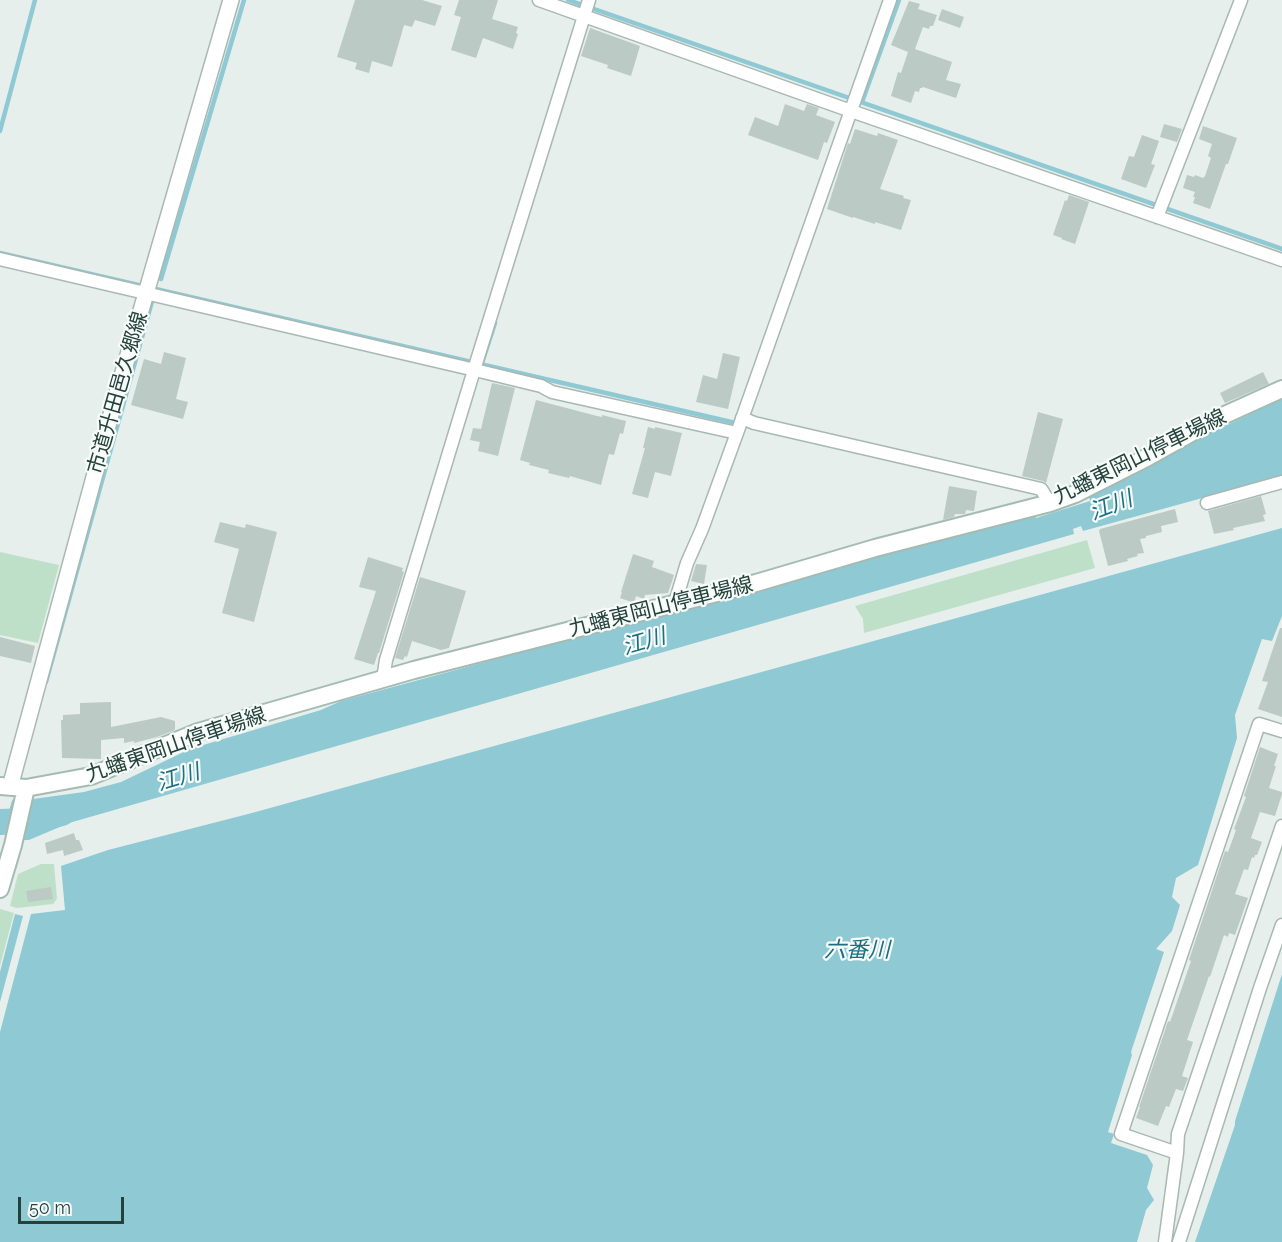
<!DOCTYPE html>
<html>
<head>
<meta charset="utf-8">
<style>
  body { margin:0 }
  #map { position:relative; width:1282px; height:1242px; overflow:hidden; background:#e6efeb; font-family:Raleway,sans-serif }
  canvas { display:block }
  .scale { position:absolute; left:18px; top:1197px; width:106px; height:27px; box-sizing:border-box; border:3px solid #24423a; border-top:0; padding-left:8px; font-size:18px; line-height:21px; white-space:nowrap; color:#24423a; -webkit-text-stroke:4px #f7fbf9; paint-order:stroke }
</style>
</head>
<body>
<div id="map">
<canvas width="1282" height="1242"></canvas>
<div class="scale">50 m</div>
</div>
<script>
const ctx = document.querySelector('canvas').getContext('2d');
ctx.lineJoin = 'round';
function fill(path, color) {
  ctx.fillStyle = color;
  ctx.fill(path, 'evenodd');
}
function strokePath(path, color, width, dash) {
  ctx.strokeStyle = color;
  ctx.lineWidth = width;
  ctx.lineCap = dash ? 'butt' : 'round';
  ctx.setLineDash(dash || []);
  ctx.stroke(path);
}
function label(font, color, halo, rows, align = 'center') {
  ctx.font = font + ' Raleway,"Noto Sans JP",sans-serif';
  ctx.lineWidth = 4.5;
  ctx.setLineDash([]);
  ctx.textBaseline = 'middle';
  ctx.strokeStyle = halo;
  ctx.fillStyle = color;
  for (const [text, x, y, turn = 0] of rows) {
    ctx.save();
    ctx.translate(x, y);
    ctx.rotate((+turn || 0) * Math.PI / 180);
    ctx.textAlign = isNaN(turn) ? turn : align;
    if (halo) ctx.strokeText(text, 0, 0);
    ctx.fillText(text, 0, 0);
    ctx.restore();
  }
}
fill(new Path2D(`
  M 1087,540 L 1095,568 L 864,633 L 863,619 L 855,606 Z
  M 0,552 L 59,565 L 38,643 L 0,635 Z
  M 41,864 L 54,864 L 57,899 L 53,904 L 17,908 L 10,906 L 18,874 Z
  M 0,909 L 14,913 L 0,966 Z`), '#bfe0c8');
fill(new Path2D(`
  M 1282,399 L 1282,476 L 1083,531 L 1081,526 L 1073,529 L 1074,534 L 69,823 L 29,840 L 23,840 L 33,799 L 84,792 L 121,782 L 190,749 L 321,710 L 341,701 L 674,611 L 675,613 L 814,574 L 1035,514 L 1036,518 L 1090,501 L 1089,495 L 1191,442 Z
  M 1282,528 L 1282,616 L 1272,641 L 1262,639 L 1235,715 L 1237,738 L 1198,865 L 1176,878 L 1172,897 L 1180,905 L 1172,931 L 1156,949 L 1164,952 L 1131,1052 L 1132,1055 L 1108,1132 L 1114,1134 L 1111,1143 L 1147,1155 L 1153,1165 L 1147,1188 L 1154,1200 L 1146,1210 L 1137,1242 L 0,1242 L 0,1032 L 31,914 L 65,910 L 61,866 L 108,850 L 252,813 Z
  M 15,914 L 23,916 L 0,1002 L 0,972 Z
  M 1282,974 L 1282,1242 L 1195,1242 L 1235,1125 L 1235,1121 Z`), '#8ec9d4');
strokePath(new Path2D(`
  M 568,0 L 1282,249
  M 862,102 L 899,0
  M 0,131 L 35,0
  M 0,253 L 740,424
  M 161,279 L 244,0
  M 481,366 L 495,323
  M 46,682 L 153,298
  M 8,822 L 14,802`), '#8ec9d4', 4.5);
strokePath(new Path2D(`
  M 0,822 L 31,821 L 62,813`), '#8ec9d4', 26);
fill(new Path2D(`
  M 355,0 L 422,0 L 442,6 L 435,26 L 415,20 L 412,27 L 404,25 L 392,67 L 372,61 L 369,73 L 355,69 L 357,63 L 337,57 Z
  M 459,0 L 498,0 L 492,19 L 518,27 L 516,33 L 518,34 L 513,49 L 483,38 L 476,58 L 451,50 L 461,17 L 454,15 Z
  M 909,1 L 920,4 L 918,9 L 937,15 L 933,26 L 930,26 L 929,29 L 923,27 L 915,49 L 952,62 L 946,80 L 961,84 L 956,98 L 923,87 L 922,88 L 920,88 L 919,92 L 915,91 L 911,103 L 891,96 L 898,72 L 901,73 L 908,52 L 891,45 Z
  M 942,9 L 964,17 L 960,28 L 938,20 Z
  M 590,28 L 640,46 L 631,76 L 607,68 L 608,65 L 581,56 Z
  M 785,104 L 804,111 L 807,104 L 819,108 L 816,115 L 835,122 L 827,143 L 824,142 L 818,160 L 748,135 L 755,117 L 778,126 Z
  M 1164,124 L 1182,129 L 1177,142 L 1160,137 Z
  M 1203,126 L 1237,138 L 1228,164 L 1226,164 L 1210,209 L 1193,203 L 1195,197 L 1193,197 L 1195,192 L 1183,188 L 1187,175 L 1194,177 L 1195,175 L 1203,178 L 1205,176 L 1211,158 L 1208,156 L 1212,144 L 1199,139 Z
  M 855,129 L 877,136 L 878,133 L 898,140 L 880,189 L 904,196 L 903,198 L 911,200 L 901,230 L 875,222 L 875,224 L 853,217 L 853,218 L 827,209 L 848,143 L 850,144 Z
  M 1142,135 L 1159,141 L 1151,164 L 1155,165 L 1146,188 L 1121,179 L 1129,156 L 1134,157 Z
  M 1069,195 L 1089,202 L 1075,244 L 1061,239 L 1062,238 L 1053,235 L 1065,200 L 1067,201 Z
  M 164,352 L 186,358 L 176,399 L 188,402 L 183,419 L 131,405 L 144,359 L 161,364 Z
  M 723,353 L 740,357 L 728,409 L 696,402 L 703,375 L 717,379 Z
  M 1263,372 L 1269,384 L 1225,403 L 1220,393 Z
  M 492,383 L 515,388 L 498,456 L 478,451 L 480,442 L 470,440 L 473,428 L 481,429 Z
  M 536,400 L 597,416 L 602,417 L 602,415 L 626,421 L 623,434 L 620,433 L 614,455 L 609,454 L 601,485 L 570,476 L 569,478 L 548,473 L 549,470 L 529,465 L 530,463 L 520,460 Z
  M 1038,412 L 1063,419 L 1046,483 L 1043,481 L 1022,476 Z
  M 648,427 L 655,429 L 655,427 L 682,433 L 671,476 L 655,472 L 648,498 L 632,494 L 645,448 L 643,448 Z
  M 949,486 L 977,491 L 974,511 L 966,510 L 965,514 L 955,514 L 954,517 L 943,520 Z
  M 1261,496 L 1266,514 L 1263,515 L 1265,521 L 1233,528 L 1234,530 L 1214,534 L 1208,511 Z
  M 1175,509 L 1178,522 L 1161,526 L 1162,532 L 1146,536 L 1146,538 L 1140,539 L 1144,553 L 1137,554 L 1138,556 L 1127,559 L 1128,561 L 1108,566 L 1099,531 L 1100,529 Z
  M 220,522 L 245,528 L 246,524 L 277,532 L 254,622 L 222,613 L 239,549 L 214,542 Z
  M 633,554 L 654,561 L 652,567 L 674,575 L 668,593 L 645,595 L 644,599 L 636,596 L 634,603 L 620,598 L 622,592 L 621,592 Z
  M 368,557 L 403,568 L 402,571 L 404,572 L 379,653 L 378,653 L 374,665 L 354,659 L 376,591 L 359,587 Z
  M 696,564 L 707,565 L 704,584 L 691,581 Z
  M 420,577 L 466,591 L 449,648 L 441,650 L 412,641 L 407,657 L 405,656 L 403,660 L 395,658 Z
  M 1280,628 L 1282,628 L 1282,717 L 1258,709 L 1268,682 L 1262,681 Z
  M 0,637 L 35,646 L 31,663 L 0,656 Z
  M 111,702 L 111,727 L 161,717 L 175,721 L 175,730 L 157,737 L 134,743 L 134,741 L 124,743 L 124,738 L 101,740 L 101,759 L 62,758 L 61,720 L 63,720 L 63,715 L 80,714 L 80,703 Z
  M 1260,747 L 1278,754 L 1274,766 L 1276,766 L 1269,788 L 1282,792 L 1282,794 L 1275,816 L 1260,812 L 1251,838 L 1262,842 L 1257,855 L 1255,855 L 1254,858 L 1252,857 L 1248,870 L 1244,869 L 1235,894 L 1248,898 L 1235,935 L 1229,933 L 1228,937 L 1224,935 L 1210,977 L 1209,976 L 1187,1040 L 1193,1042 L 1182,1076 L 1188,1078 L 1183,1091 L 1176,1089 L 1169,1107 L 1166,1106 L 1158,1126 L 1136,1118 L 1140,1107 L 1139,1107 L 1161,1042 L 1168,1021 L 1170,1022 L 1191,961 L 1189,960 L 1225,851 L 1228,852 L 1236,830 L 1234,829 L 1246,797 L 1244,796 Z
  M 74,833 L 76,840 L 79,840 L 83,850 L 64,856 L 63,850 L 47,854 L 45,843 Z
  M 51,887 L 53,899 L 28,902 L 26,891 Z`), '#bbcac4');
const minor = new Path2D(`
  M 539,0 L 851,111 L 1282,260
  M 1157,217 L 1241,0
  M 0,259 L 475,370 L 541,386 L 552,392 L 737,433
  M 742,418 L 754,423 L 1041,489 L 1050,503
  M 1207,503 L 1282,482
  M 675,603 L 687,563 L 702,529 L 737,433 L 890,0
  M 383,679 L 386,660 L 478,357 L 589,0
  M 1177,1153 L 1121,1134 L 1259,724 L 1282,731
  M 1165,1242 L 1177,1153 L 1178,1134 L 1282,826
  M 1179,1242 L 1260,988 L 1282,925`);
const tertiary = new Path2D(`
  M 10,787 L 113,407 L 231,0`);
const secondary = new Path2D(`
  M 0,786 L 26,788 L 91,776 L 198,732 L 414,670 L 756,583 L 875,548 L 1050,503 L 1075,494 L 1148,457 L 1218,418 L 1282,389
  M 0,889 L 13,845 L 26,788`);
strokePath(minor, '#a8b8b2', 15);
strokePath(tertiary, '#a8b8b2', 18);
strokePath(secondary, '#a4bbb3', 20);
strokePath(minor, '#fff', 12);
strokePath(tertiary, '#fff', 15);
strokePath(secondary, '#fff', 16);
label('21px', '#24423a', '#f7fbf9', [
  ["市道升田邑久郷線",118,393,-74],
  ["九蟠東岡山停車場線",1140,457,-26],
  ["九蟠東岡山停車場線",661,607,-14],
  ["九蟠東岡山停車場線",176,745,-19]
]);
label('italic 22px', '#1c6f80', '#f7fbf9', [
  ["江川",1111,506,-21],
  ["江川",644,642,-16],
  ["江川",178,778,-17],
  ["六番川",857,950]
]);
</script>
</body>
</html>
